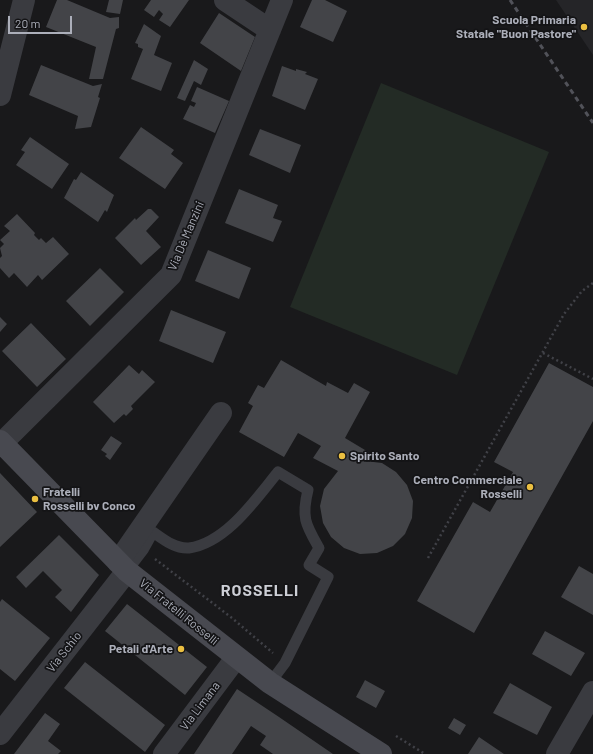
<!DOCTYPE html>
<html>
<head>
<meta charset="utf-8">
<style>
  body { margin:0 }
  #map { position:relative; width:593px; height:754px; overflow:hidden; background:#19191b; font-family:Barlow,sans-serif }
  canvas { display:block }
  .scale { position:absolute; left:8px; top:16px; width:64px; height:18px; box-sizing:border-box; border:2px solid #acafba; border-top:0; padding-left:5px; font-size:12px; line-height:14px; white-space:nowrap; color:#acafba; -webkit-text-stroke:3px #141416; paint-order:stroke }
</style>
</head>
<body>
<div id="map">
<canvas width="593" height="754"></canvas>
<div class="scale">20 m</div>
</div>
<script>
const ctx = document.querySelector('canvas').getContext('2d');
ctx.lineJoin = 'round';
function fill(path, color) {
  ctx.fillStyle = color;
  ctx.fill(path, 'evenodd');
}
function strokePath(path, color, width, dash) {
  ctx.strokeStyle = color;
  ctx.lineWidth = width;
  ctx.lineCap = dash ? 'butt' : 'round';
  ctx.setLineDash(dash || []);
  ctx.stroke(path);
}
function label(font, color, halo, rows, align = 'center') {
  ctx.font = font + ' Barlow,sans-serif';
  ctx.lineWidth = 3.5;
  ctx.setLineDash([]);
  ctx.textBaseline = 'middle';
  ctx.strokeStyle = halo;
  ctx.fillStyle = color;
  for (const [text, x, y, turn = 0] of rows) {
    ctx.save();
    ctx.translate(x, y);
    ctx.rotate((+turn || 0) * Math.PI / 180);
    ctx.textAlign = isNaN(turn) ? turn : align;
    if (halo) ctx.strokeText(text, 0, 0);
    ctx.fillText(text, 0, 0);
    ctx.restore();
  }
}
fill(new Path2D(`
  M 556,0 L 593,0 L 593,55 Z`), '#252528');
fill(new Path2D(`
  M 381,83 L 549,152 L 457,375 L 290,307 Z`), '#232b25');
fill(new Path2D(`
  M 57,0 L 67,0 L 110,18 L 119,17 L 119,28 L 116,29 L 103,79 L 89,79 L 96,47 L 46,27 Z
  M 109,0 L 123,0 L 120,14 L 106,12 Z
  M 151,0 L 189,0 L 170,27 L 159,20 L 163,14 L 159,10 L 154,17 L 144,10 Z
  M 312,0 L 325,0 L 347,11 L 333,42 L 300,27 Z
  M 219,13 L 255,37 L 241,71 L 200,43 Z
  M 144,24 L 161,36 L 154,55 L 172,63 L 161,91 L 131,79 L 143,49 L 138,47 L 138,44 L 135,43 Z
  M 194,60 L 208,69 L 201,85 L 194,81 L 185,101 L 177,98 Z
  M 41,65 L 93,86 L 102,84 L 98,97 L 100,98 L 91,127 L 75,129 L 78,116 L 29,95 Z
  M 282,66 L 296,71 L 296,69 L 307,72 L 305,74 L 318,79 L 305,110 L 272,96 Z
  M 197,87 L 229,101 L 215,133 L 183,119 L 190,105 L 194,107 L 196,103 L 191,101 Z
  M 141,127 L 174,150 L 171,154 L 183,163 L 165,189 L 119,158 Z
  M 260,129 L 301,145 L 290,173 L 249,155 Z
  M 30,137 L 69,164 L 52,189 L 16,165 L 25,152 L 21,150 Z
  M 81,172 L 114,195 L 107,212 L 105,210 L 98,222 L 64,198 L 74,179 L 76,180 Z
  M 239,189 L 278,205 L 273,218 L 282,221 L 273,242 L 225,223 Z
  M 148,209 L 151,209 L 159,217 L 146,231 L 161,247 L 141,265 L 115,238 L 135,218 L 136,220 Z
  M 17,214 L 35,233 L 34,235 L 39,240 L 41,238 L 46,243 L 53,237 L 69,254 L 42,280 L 38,275 L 27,287 L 14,273 L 9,278 L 0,268 L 0,258 L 2,256 L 0,248 L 4,244 L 0,240 L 10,231 L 4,226 Z
  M 208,250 L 251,268 L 239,299 L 195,281 Z
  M 100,268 L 124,292 L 90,326 L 66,301 Z
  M 171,310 L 226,332 L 213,363 L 159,341 Z
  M 0,317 L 7,324 L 0,332 Z
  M 31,323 L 66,359 L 37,387 L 2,351 Z
  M 281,360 L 326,386 L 327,382 L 348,393 L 354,383 L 370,392 L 345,438 L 370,453 L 370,458 L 365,461 L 382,463 L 396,472 L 407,485 L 413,501 L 412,518 L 405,534 L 393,546 L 377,553 L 360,554 L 344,548 L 331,537 L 323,523 L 320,506 L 324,489 L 338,471 L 313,458 L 321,446 L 298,433 L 284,457 L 239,432 L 253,406 L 248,403 L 258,385 L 264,388 Z
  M 549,363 L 593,387 L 593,421 L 474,633 L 417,601 L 473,502 L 490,512 L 513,472 L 494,462 Z
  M 129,365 L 139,374 L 142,370 L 155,382 L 131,406 L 133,409 L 126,416 L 124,414 L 114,423 L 93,402 Z
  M 111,436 L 122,443 L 110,460 L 105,456 L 107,454 L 101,450 Z
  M 0,473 L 37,512 L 0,547 Z
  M 59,535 L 99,575 L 71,612 L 55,597 L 62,590 L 43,571 L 26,588 L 16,577 Z
  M 579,566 L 593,574 L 593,615 L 561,597 Z
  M 2,599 L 50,638 L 15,681 L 0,669 L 0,602 Z
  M 127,604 L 207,667 L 185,695 L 105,631 Z
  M 545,631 L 585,653 L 571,676 L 532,654 Z
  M 85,662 L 165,725 L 145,752 L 64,688 Z
  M 365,680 L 385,691 L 376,708 L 356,697 Z
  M 510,683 L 552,707 L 537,735 L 493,713 Z
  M 237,689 L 279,717 L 333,754 L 273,754 L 260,745 L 266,736 L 251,726 L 232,754 L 194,754 Z
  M 45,713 L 60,724 L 48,741 L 61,751 L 58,754 L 14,754 Z
  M 454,718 L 466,725 L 460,735 L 448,728 Z
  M 479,737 L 504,754 L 468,754 Z`), '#434448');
strokePath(new Path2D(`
  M 543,353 L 593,379
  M 428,558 L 564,314 L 582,291 L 593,283
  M 155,559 L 232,618 L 273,653
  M 396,736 L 425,754`), '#404147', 2.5, [2, 3]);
strokePath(new Path2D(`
  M 127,571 L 143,550 L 153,532 C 163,539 175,549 189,548 C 226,543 256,499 278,472 L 308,490 C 301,518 306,525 319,548 L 309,565 L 328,577 L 285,663 L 270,683`), '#3a3b40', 11);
strokePath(new Path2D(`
  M 225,0 L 270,30
  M 0,95 L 24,0
  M 2,443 L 171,275 L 282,0
  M 118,562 L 221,413
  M 0,734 L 127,571
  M 164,754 L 236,658
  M 557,754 L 593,692`), '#3a3b40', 22);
strokePath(new Path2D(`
  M 0,441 L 127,571 L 270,683 L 381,754`), '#484950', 22);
strokePath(new Path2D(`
  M 510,0 L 593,123`), '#515259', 3, [5, 4]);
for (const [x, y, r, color] of [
  [584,27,4,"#ebbf41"],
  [342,456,4,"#ebbf41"],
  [530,487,4,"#ebbf41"],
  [35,499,4,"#ebbf41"],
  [181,649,4,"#ebbf41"]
]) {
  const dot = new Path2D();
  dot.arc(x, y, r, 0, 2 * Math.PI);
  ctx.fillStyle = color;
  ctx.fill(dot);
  strokePath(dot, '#141416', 1.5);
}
label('bold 12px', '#acafba', '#141416', [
  ["Scuola Primaria",576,20],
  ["Statale \"Buon Pastore\"",576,34],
  ["Spirito Santo",350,456,"left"],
  ["Centro Commerciale",522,480],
  ["Rosselli",522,494],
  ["Fratelli",43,492,"left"],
  ["Rosselli bv Conco",43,506,"left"],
  ["Petali d'Arte",173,649]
], 'right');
label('12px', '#acafba', '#141416', [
  ["Via Dè Manzini",186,236,-67],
  ["Via Fratelli Rosselli",179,612,39],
  ["Via Schio",64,652,-52],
  ["Via Limana",200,706,-53]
]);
ctx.letterSpacing = '1px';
label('bold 16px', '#cdcfd6', '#141416', [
  ["ROSSELLI",260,591]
]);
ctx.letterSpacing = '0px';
</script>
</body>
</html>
